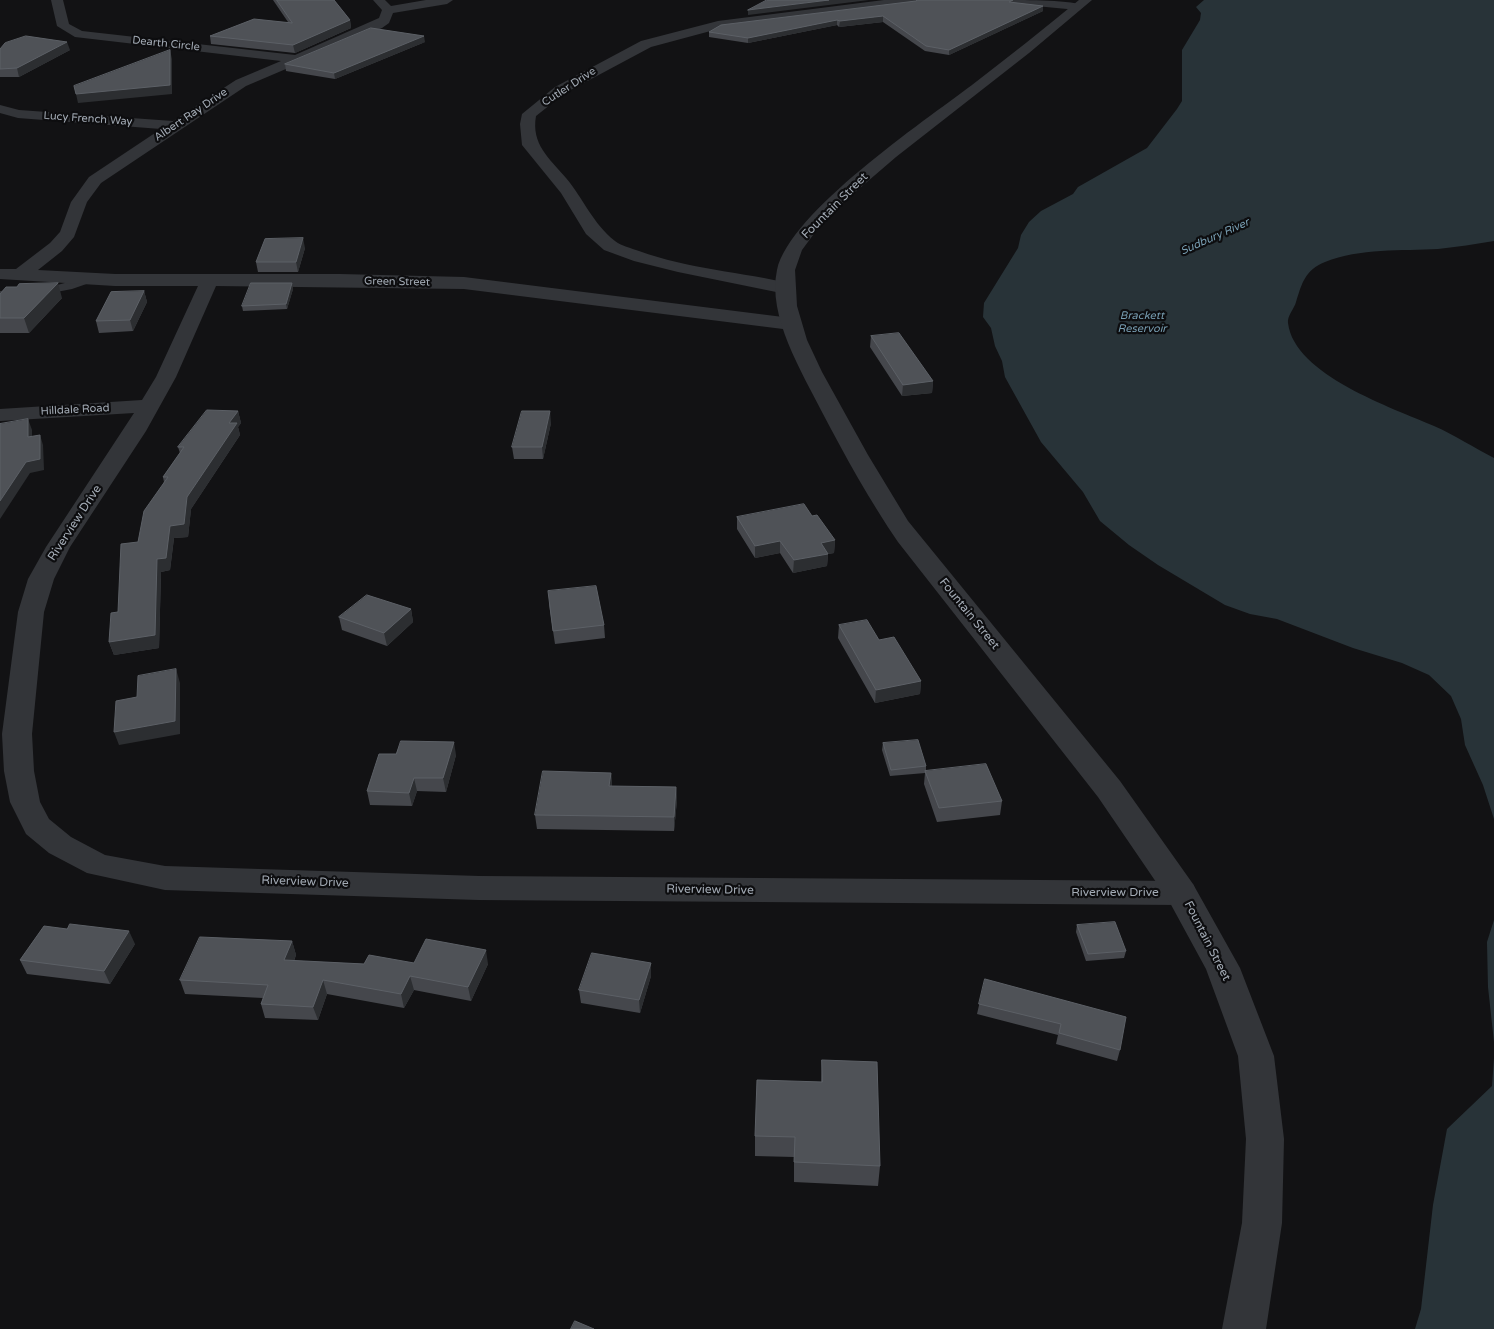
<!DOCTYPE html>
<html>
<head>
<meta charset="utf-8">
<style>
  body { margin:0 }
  canvas { display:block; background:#121214 }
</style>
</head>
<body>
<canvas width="1494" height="1329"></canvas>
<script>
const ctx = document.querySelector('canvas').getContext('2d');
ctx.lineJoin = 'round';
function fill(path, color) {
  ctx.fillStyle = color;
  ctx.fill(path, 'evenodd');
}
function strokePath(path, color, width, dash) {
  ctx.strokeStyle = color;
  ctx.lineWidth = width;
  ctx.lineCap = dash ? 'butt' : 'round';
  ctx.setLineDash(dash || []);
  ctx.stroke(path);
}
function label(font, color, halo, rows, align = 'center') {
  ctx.font = font + ' "Varela Round",sans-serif';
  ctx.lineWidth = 4.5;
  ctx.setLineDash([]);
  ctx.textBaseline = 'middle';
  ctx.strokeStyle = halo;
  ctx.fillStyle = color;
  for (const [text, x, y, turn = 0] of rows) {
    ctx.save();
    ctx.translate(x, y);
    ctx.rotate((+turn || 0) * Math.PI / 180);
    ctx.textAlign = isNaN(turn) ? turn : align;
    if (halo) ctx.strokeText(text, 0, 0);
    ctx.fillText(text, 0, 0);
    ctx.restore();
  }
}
fill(new Path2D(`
  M 1204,0 L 1494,0 L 1494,241 C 1475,244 1457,247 1438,249 C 1401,251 1360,248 1325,262 C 1305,270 1302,283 1296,302 C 1294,309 1287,316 1288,323 C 1294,375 1393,408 1434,426 C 1455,435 1474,448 1494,458 L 1494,819 L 1483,785 L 1465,745 L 1461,719 L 1451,696 L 1429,675 L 1402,663 L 1353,648 L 1277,619 L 1250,614 L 1225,605 L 1158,565 L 1129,545 L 1100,521 L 1083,492 L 1041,442 L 1005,377 L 1002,361 L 995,346 L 991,328 L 983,317 L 984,303 L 1018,248 L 1021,235 L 1029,222 L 1041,211 L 1073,194 L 1078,187 L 1147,148 L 1177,109 L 1182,101 L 1182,50 L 1200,20 L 1201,13 L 1196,7 Z
  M 1494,920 L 1494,1042 L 1488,987 L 1487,942 Z
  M 1494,1058 L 1494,1329 L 1415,1329 L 1421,1309 L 1433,1205 L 1447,1129 L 1492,1086 Z`), '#283338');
fill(new Path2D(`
  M 91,276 L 95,277 L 95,281 L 72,289 L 46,294 L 0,297 L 0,291 L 46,288 Z`), '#333539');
fill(new Path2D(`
  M 51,0 L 63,0 L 69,24 L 82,31 L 295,55 L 379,18 L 382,10 L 373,0 L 385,0 L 391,6 L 426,0 L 453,0 L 447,4 L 393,13 L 389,23 L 382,28 L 246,86 L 101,183 L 87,202 L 74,237 L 62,251 L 38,270 L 115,274 L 339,274 L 464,277 L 791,318 L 798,320 L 801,324 L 798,328 L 791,330 L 464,289 L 216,286 L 176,377 L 146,431 L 70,547 L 54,579 L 44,612 L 32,734 L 34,771 L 40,802 L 49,819 L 71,837 L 105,855 L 165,866 L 479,876 L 1181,881 L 1193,884 L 1197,893 L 1193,902 L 1181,905 L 479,900 L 165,890 L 87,873 L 49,853 L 26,834 L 10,802 L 4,771 L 2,734 L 18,612 L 28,579 L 46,547 L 134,413 L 0,421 L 0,409 L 142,400 L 156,377 L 198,286 L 115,286 L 0,279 L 0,269 L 16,269 L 50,243 L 60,232 L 71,202 L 89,177 L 161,129 L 18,118 L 0,113 L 0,105 L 19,110 L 173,121 L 236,80 L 281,61 L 75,37 L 57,26 Z
  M 884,0 L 921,0 L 915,4 L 777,20 L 718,29 L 651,47 L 565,93 L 536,116 C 531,144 549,158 566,178 C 583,198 593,224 615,241 C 621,246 631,248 639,251 C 688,269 742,272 793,284 L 795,288 L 793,292 L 786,294 L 678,272 L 634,261 L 604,250 L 586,234 L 561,193 L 522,145 L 520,124 L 522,114 L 555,87 L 641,41 L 718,21 Z
  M 1008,0 C 1022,0 1076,0 1084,6 L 1078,10 L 1014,4 Z`), '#333539');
fill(new Path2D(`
  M 1079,0 L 1092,0 L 1029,53 L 896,157 L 839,206 L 816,231 L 802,250 L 795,270 L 797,306 L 807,340 L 822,372 L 868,455 L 908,521 L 1120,781 L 1193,884 L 1240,968 L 1274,1056 L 1284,1139 L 1282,1223 L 1266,1329 L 1222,1329 L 1242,1223 L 1246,1139 L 1238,1056 L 1206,969 L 1169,901 L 1098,797 L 898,542 C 870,501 845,456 822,412 C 802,372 767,316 777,270 C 790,212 923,122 972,85 C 1008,57 1044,29 1079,0 Z`), '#333539');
fill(new Path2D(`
  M 273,0 L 334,0 L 350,20 L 351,28 L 295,53 L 211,44 L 210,36 L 288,22 Z
  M 916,1 L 1013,3 L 1043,6 L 1043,11 L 949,55 L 925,51 L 883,22 L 839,27 L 837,25 L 748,43 L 709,37 L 709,32 Z
  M 425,42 L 335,79 L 286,71 L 285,64 Z
  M 0,49 L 70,50 L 19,77 L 0,77 Z
  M 305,248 L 298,272 L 258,272 L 256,262 Z
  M 292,283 L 293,289 L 287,309 L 243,311 L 242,306 Z
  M 144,291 L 147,302 L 133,331 L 99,333 L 96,321 Z
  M 0,294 L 62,298 L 29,333 L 0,333 Z
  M 871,336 L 933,381 L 932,393 L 902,396 L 870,347 Z
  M 238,411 L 241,423 L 238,427 L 240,435 L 191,509 L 188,537 L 174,538 L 170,570 L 161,572 L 159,648 L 114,655 L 109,642 L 138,542 L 164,482 L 163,477 L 180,453 L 178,447 Z
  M 551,423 L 543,459 L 514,459 L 512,447 Z
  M 812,516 L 835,540 L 834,553 L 828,554 L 827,566 L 793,573 L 780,553 L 755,558 L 737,529 L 737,517 Z
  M 549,604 L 604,625 L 605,638 L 555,644 Z
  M 411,609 L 413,622 L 387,646 L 342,630 L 339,617 Z
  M 839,625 L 879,640 L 921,681 L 920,694 L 875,703 L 838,638 Z
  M 883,743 L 926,766 L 926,771 L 1002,801 L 1000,815 L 937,822 L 924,784 L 925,773 L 890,776 L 882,750 Z
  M 456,755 L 446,792 L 417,791 L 412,806 L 370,805 L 367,791 Z
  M 611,773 L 612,786 L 676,787 L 677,800 L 674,831 L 537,829 L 535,815 Z
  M 1077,925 L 1126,951 L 1124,958 L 1086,961 L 1076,932 Z
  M 292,941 L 296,955 L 294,961 L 364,964 L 414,963 L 488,964 L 471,1001 L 414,990 L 404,1008 L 327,994 L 318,1020 L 265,1018 L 261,1004 L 263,998 L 185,994 L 180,980 Z
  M 135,944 L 110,984 L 27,974 L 20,960 Z
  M 651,976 L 640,1013 L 581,1003 L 579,990 Z
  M 985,979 L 1120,1050 L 1117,1061 L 1056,1044 L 1058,1035 L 977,1014 Z
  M 822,1060 L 880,1166 L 878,1186 L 794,1182 L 794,1157 L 755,1156 L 755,1136 L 821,1082 Z`), '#45474c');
fill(new Path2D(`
  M 829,0 L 869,0 L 748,15 L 748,10 Z
  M 1043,6 L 1043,11 L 949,55 L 949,50 Z
  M 883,16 L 883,22 L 839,27 L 840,21 Z
  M 350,20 L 351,28 L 295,53 L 293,45 Z
  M 837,20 L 837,25 L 748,43 L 748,38 Z
  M 424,36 L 425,42 L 335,79 L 334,73 Z
  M 67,42 L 70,50 L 19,77 L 17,68 Z
  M 170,50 L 172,59 L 172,94 L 78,103 L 76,94 Z
  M 303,238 L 305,248 L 298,272 L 296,262 Z
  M 58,283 L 62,298 L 29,333 L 24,318 Z
  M 292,283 L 293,289 L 287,309 L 286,304 Z
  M 144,291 L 147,302 L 133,331 L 130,320 Z
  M 933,381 L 932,393 L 902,396 L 903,385 Z
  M 238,411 L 241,423 L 238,427 L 240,435 L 191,509 L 188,537 L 174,538 L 170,570 L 161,572 L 159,648 L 114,655 L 109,642 L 157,559 L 170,526 L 229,423 Z
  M 550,411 L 551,423 L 543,459 L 542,447 Z
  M 28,419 L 32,430 L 32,447 L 28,437 Z
  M 40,435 L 43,445 L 44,470 L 30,473 L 0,519 L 0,501 Z
  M 835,540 L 834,553 L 828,554 L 827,566 L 793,573 L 794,560 L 821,543 Z
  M 780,541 L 780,553 L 755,558 L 755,546 Z
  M 411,609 L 413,622 L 387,646 L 384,633 Z
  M 176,669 L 180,683 L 180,734 L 119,745 L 114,732 Z
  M 921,681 L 920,694 L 875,703 L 876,690 Z
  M 454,742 L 456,755 L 446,792 L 443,778 Z
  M 611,773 L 612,787 L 609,786 Z
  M 414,778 L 417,791 L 412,806 L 409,793 Z
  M 676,787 L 677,800 L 674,831 L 674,817 Z
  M 129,931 L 135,944 L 110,984 L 104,971 Z
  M 292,941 L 296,955 L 289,974 L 284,960 Z
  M 486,950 L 488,964 L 471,1001 L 468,987 Z
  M 651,963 L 651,976 L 640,1013 L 639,1000 Z
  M 410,976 L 414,990 L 404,1008 L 401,994 Z
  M 323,980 L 327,994 L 318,1020 L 313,1007 Z`), '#2c2e31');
const building = new Path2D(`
  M 277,0 L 334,0 L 350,20 L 293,45 L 210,36 L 254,19 L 292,23 Z
  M 767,0 L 829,0 L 748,10 Z
  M 917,0 L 1013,0 L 1009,2 L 1043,6 L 949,50 L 926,46 L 883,16 L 840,21 L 837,20 L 748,38 L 709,32 L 721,25 L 916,1 Z
  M 371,28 L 424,36 L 334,73 L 285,64 Z
  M 26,36 L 67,42 L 17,68 L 0,69 L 0,49 L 5,43 Z
  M 170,50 L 170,85 L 76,94 L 74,86 Z
  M 303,238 L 296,262 L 256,262 L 265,239 Z
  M 58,283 L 24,318 L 0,318 L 0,294 L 6,287 L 17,287 L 19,284 Z
  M 251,283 L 292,283 L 286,304 L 242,306 Z
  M 144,291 L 130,320 L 96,321 L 111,292 Z
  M 899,333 L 933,381 L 903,385 L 871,336 Z
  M 207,410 L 238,411 L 229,423 L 237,423 L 187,497 L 184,524 L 170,526 L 166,558 L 157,559 L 155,635 L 109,642 L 111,613 L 118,612 L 121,544 L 138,542 L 144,511 L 168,477 L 163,477 L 184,447 L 178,447 Z
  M 522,411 L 550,411 L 542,447 L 512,447 Z
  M 28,419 L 28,437 L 40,435 L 40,459 L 26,462 L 0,501 L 0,424 Z
  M 804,504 L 812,516 L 817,515 L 835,540 L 821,543 L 828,554 L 794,560 L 780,541 L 755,546 L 737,517 Z
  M 596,586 L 604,625 L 553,631 L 548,591 Z
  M 367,595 L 411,609 L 384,633 L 339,617 Z
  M 867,620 L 879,640 L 894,637 L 921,681 L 876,690 L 839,625 Z
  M 176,669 L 175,721 L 114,732 L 116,701 L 137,697 L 138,676 Z
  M 918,740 L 926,766 L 891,770 L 883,743 Z
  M 401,741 L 454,742 L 443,778 L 414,778 L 409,793 L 367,791 L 379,754 L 396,754 Z
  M 986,764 L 1002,801 L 939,808 L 925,771 Z
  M 543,771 L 611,773 L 609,786 L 676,787 L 674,817 L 535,815 Z
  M 1115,922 L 1126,951 L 1088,954 L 1077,925 Z
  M 70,924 L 129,931 L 104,971 L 20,960 L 44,926 L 67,929 Z
  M 200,937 L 292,941 L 284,960 L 364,964 L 369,955 L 414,963 L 426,939 L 486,950 L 468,987 L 410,976 L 401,994 L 323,980 L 313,1007 L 261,1004 L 268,985 L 180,980 Z
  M 592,953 L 651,963 L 639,1000 L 579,990 Z
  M 985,979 L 1126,1017 L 1120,1050 L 1059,1033 L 1061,1024 L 979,1004 Z
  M 822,1060 L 877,1062 L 880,1166 L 794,1162 L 795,1137 L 755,1136 L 757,1080 L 822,1082 Z
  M 575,1321 L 594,1329 L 571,1329 Z`);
fill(building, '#4f5257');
strokePath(building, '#5c6066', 1);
label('11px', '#a3abb5', '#0d0d0f', [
  ["Dearth Circle",166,44,6],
  ["Cutler Drive",569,87,-33],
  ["Albert Ray Drive",191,115,-34],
  ["Lucy French Way",88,119,4],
  ["Green Street",397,282,1],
  ["Hilldale Road",75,410,-3]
]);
label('italic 11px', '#789eb2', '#0d0d0f', [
  ["Sudbury River",1215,237,-24],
  ["Brackett",1142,316],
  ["Reservoir",1142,329]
]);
label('12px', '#a3abb5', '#0d0d0f', [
  ["Fountain Street",835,206,-45],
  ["Riverview Drive",75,523,-57],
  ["Fountain Street",969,614,51],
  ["Riverview Drive",305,882,2],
  ["Riverview Drive",710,890,1],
  ["Riverview Drive",1115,893],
  ["Fountain Street",1207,941,63]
]);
</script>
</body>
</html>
